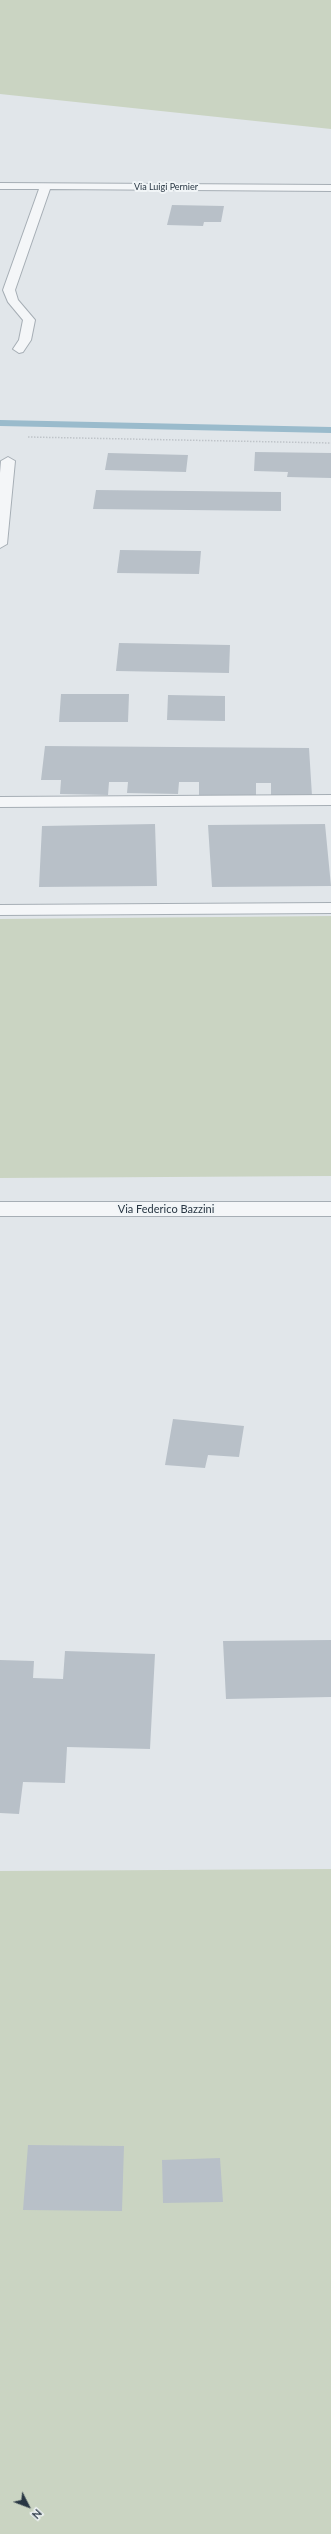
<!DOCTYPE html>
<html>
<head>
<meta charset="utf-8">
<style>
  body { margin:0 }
  #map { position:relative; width:331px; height:2534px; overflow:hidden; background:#e1e6ea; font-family:Lato,sans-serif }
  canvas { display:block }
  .north { position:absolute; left:8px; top:2486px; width:40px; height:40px; -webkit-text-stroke:3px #f1f5f7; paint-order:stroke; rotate:132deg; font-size:11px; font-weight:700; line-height:16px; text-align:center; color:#283643 }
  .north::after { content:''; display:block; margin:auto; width:14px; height:18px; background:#283643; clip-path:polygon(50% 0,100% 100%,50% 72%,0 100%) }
</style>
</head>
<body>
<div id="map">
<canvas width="331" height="2534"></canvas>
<div class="north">N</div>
</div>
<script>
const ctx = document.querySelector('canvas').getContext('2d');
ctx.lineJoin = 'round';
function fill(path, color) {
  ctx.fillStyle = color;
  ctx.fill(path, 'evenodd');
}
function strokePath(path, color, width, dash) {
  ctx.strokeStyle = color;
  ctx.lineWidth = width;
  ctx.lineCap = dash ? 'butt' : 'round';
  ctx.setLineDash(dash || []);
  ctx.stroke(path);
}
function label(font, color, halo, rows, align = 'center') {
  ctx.font = font + ' Lato,sans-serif';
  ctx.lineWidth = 4;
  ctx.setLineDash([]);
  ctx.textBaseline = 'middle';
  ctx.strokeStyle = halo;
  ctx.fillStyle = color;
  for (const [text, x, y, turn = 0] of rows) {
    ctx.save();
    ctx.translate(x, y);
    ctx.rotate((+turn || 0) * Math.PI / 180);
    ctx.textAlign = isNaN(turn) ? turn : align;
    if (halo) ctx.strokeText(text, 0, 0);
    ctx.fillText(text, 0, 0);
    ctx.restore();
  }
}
fill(new Path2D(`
  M 0,0 L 331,0 L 331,129 L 0,94 Z
  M 331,916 L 331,1176 L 0,1178 L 0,919 Z
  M 331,1869 L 331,2534 L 0,2534 L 0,1871 Z`), '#cad4c2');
fill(new Path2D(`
  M 0,420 L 331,427 L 331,433 L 0,426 Z`), '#9abbcc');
fill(new Path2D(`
  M 172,205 L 224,206 L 221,222 L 204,222 L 203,226 L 167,225 Z
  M 255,452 L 331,453 L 331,478 L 287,477 L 288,472 L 254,471 Z
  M 108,453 L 188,455 L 186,472 L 105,470 Z
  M 96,490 L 281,492 L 281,511 L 93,509 Z
  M 120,550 L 201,551 L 199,574 L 117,573 Z
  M 119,643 L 230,645 L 229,673 L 116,671 Z
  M 61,694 L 129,694 L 128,722 L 59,722 Z
  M 168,695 L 225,696 L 225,721 L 167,720 Z
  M 45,746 L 309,748 L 312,796 L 271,795 L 271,783 L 256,783 L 256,797 L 199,797 L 199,782 L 179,782 L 178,794 L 127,793 L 128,782 L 109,782 L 108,795 L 60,794 L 61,780 L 41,780 Z
  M 155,824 L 157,886 L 39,887 L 42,826 Z
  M 325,824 L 331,886 L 212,887 L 208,825 Z
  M 173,1419 L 244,1426 L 239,1457 L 208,1455 L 205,1468 L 165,1465 Z
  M 331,1640 L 331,1697 L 226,1699 L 223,1641 Z
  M 65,1651 L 155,1654 L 150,1749 L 67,1747 L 65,1783 L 23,1782 L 19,1814 L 0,1813 L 0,1660 L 34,1661 L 33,1678 L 63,1679 Z
  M 28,2145 L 124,2146 L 122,2211 L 23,2210 Z
  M 220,2158 L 223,2202 L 163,2203 L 162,2160 Z`), '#b8c0c8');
const minor = new Path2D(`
  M 0,183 L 331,185 L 331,191 L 50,189 L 15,290 L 18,300 L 35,320 L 31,340 L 23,352 L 19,353 L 13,349 L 19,340 L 23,320 L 8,302 L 3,290 L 39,189 L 0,189 Z
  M 8,457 L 15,461 L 7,544 L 0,548 L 0,473 L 1,461 Z
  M 331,795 L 331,805 L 0,807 L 0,797 Z
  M 331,903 L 331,913 L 0,915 L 0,905 Z
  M 0,1202 L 331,1202 L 331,1216 L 0,1216 Z`);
strokePath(minor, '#a6aeb5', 2);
strokePath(new Path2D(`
  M 28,437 L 331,443`), '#bfc4c9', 1.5, [1.5, 1.5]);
fill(minor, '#f4f6f8');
label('9px', '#283643', '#f1f5f7', [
  ["Via Luigi Pernier",166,187]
]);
label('11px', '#283643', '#f1f5f7', [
  ["Via Federico Bazzini",166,1209]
]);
</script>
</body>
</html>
